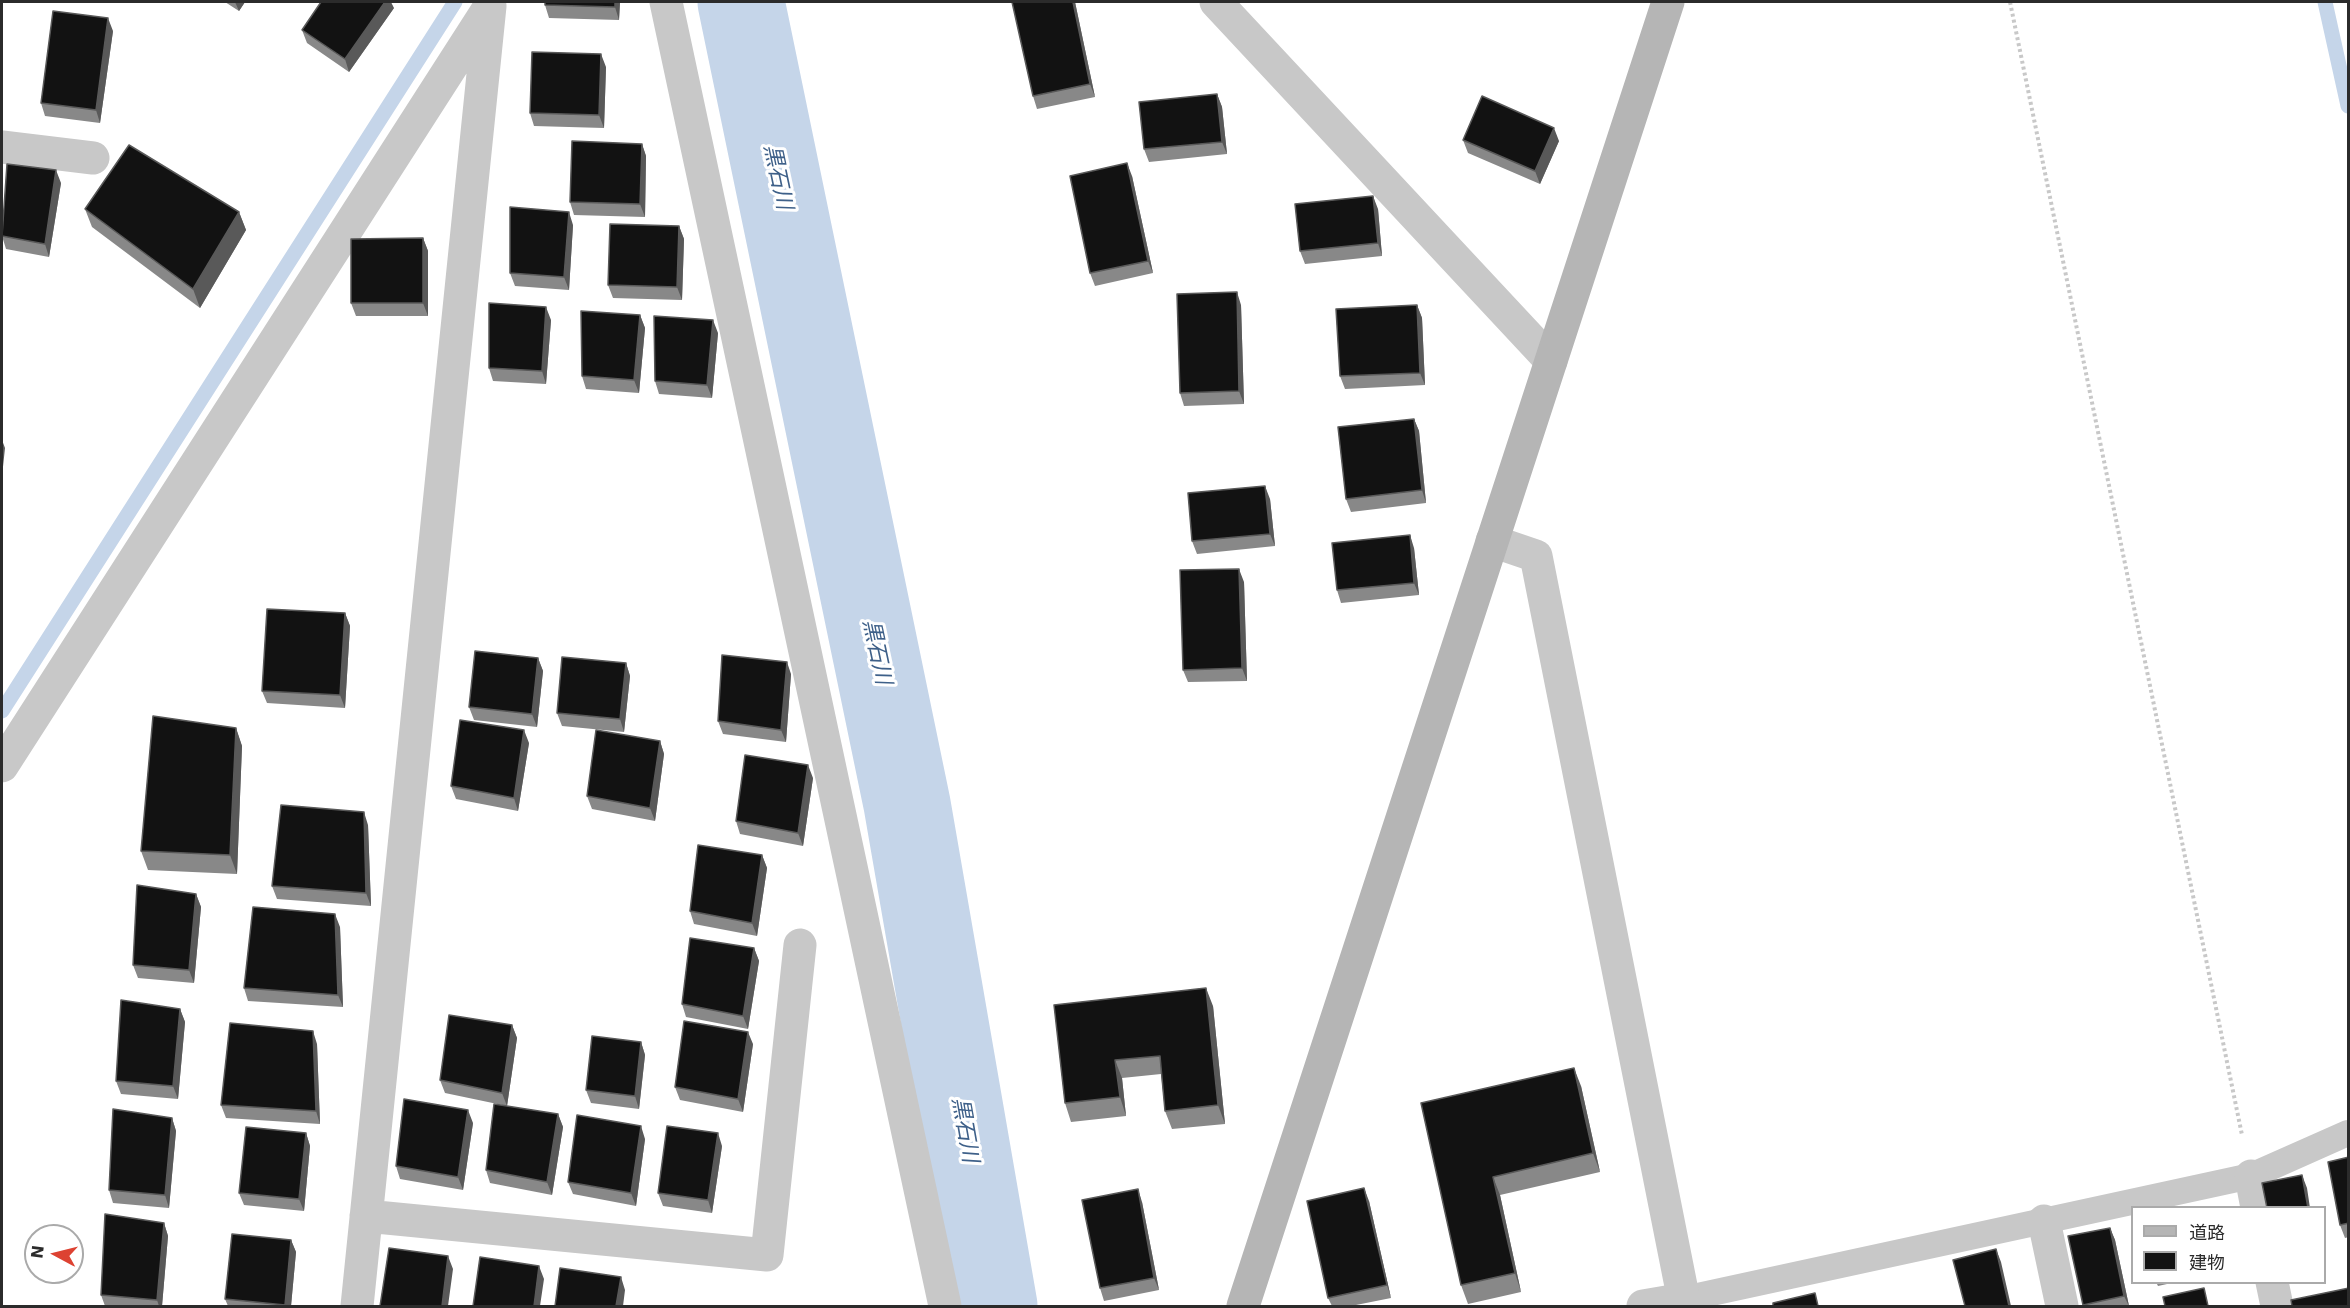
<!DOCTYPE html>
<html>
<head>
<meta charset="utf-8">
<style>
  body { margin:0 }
  #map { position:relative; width:2350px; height:1308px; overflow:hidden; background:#fff; font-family:"DejaVu Sans","Noto Sans JP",sans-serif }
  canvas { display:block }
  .frame { position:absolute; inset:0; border:3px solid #2b2b2b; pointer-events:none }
  .legend { position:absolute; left:2131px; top:1206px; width:195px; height:78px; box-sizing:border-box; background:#fff; border:2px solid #aaa; margin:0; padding:8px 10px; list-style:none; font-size:18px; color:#2b2b2b }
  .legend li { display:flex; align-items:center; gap:12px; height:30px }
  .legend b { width:30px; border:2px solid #aaa }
  .north { position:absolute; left:24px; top:1224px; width:60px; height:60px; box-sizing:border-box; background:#fff; border:2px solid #aaa; border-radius:50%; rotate:277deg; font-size:16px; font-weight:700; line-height:24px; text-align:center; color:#2b2b2b }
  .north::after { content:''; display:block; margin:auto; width:21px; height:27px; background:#dd4232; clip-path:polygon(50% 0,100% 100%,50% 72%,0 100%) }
</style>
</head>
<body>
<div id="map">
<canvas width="2350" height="1308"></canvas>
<div class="frame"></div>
<ul class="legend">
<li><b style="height:8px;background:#b5b5b5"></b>道路</li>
<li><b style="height:16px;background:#121212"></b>建物</li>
</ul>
<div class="north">N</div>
</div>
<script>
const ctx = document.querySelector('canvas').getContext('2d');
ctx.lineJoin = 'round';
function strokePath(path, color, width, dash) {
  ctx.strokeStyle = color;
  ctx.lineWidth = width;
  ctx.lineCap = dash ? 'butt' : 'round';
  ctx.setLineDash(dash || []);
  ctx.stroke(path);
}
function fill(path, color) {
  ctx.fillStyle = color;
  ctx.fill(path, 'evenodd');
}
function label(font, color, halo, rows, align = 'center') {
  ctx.font = font + ' "DejaVu Sans","Noto Sans JP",sans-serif';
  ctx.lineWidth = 6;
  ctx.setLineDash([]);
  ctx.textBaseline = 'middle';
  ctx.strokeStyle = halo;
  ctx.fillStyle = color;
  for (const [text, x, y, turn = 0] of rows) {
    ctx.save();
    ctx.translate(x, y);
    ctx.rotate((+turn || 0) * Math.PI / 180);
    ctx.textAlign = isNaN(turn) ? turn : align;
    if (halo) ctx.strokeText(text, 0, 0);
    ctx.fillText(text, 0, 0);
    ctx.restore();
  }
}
strokePath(new Path2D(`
  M 2325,2 L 2348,106
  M 2,711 L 455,2`), '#c5d5e9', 15);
strokePath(new Path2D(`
  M 741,2 L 907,804 L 994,1306`), '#c5d5e9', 87);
strokePath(new Path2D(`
  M 2010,2 L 2242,1135`), '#c8c8c8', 4, [3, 3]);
strokePath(new Path2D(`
  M 1684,1299 L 2251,1176 L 2348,1133`), '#c8c8c8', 26);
strokePath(new Path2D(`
  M 666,2 L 945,1306
  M 1216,2 L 1551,361
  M 2,147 L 93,158
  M 1492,541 L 1536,556 L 1685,1306
  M 2,766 L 487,11
  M 2251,1176 L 2257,1208
  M 366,1216 L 767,1255 L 800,945
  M 2044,1221 L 2062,1306
  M 2272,1282 L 2277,1306
  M 357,1306 L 490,6
  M 1643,1306 L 1684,1299`), '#c8c8c8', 33);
strokePath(new Path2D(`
  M 1243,1306 L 1668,2`), '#b5b5b5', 33);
fill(new Path2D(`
  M 225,2 L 245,2 L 239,11 Z
  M 545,2 L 620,2 L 619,20 L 549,18 L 545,5 Z
  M 1075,2 L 1095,97 L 1037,109 L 1033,96 Z
  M 394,8 L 349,72 L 307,43 L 302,30 Z
  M 113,31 L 100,123 L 45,116 L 41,103 Z
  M 606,67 L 604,128 L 534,126 L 530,113 Z
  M 1217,94 L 1222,107 L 1227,154 L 1149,162 L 1144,149 Z
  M 1463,140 L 1559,141 L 1540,184 L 1468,153 Z
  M 642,144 L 646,156 L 645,217 L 574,215 L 570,202 Z
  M 1132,176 L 1153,273 L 1095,286 L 1090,273 Z
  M 61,183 L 49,257 L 6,249 L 2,236 Z
  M 85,209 L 239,212 L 246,230 L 200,308 L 92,227 Z
  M 1378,209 L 1382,256 L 1305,264 L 1300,251 Z
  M 573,225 L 569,290 L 515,286 L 510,273 Z
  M 679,226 L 684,239 L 682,300 L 613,298 L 608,285 Z
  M 423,238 L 428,251 L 428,316 L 356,316 L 351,303 Z
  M 1241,305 L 1244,404 L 1184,406 L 1180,393 Z
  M 1417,305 L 1422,318 L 1425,385 L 1345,389 L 1340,376 Z
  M 640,315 L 645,328 L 639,393 L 586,389 L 582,376 Z
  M 551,320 L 546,384 L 493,381 L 489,368 Z
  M 718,333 L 712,398 L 659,394 L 655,381 Z
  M 1414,419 L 1419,431 L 1426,503 L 1351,512 L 1346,499 Z
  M 1270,499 L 1275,546 L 1197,554 L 1192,541 Z
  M 1414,548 L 1419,595 L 1341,603 L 1337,590 Z
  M 1244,582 L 1247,681 L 1188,682 L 1183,670 Z
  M 345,613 L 350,626 L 345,708 L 267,703 L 262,691 Z
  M 538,658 L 543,671 L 537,727 L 474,720 L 469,707 Z
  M 626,663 L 630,676 L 624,732 L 562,726 L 557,713 Z
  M 791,674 L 786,742 L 723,734 L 718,721 Z
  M 236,728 L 242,746 L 237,874 L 148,870 L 141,851 Z
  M 660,741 L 664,754 L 655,821 L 592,809 L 587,796 Z
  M 529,743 L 518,811 L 456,799 L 451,786 Z
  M 813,778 L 803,846 L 740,834 L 736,821 Z
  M 368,825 L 371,906 L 277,899 L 272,886 Z
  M 762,855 L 767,868 L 757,936 L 694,924 L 690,911 Z
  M 196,894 L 201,907 L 194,983 L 138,978 L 133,965 Z
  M 340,927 L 343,1007 L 248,1001 L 244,988 Z
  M 754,948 L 759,961 L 748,1029 L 686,1017 L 682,1004 Z
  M 1054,1005 L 1213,1006 L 1225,1124 L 1172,1129 L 1165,1111 L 1161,1074 L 1122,1078 L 1126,1116 L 1071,1122 L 1065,1103 Z
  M 180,1009 L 185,1022 L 178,1099 L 121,1094 L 116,1081 Z
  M 512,1025 L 517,1038 L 507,1106 L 445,1093 L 440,1080 Z
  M 641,1042 L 645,1055 L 639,1109 L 591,1103 L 586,1090 Z
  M 317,1044 L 320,1124 L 226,1118 L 221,1105 Z
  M 753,1044 L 743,1112 L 680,1100 L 675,1087 Z
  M 1581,1086 L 1600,1172 L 1500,1195 L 1521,1292 L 1468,1304 L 1461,1285 L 1421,1103 Z
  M 558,1114 L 563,1127 L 552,1195 L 490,1183 L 486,1170 Z
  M 172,1118 L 176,1131 L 169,1208 L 113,1203 L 109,1190 Z
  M 473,1123 L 463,1190 L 400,1179 L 396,1166 Z
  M 306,1133 L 310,1146 L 304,1211 L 244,1205 L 239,1193 Z
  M 645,1139 L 636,1206 L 573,1194 L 568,1182 Z
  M 722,1146 L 712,1213 L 663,1206 L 658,1193 Z
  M 2349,1157 L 2349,1237 L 2345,1238 L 2340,1225 Z
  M 1369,1201 L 1391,1298 L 1351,1306 L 1332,1306 L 1328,1298 Z
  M 1142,1202 L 1159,1290 L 1104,1301 L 1100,1288 Z
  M 164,1223 L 168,1236 L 162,1306 L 105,1306 L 101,1295 Z
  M 2110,1228 L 2115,1240 L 2129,1306 L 2084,1306 L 2068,1236 Z
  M 291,1240 L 296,1252 L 291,1306 L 228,1306 L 225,1299 Z
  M 2156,1282 L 2176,1282 L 2158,1286 Z`), '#888');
fill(new Path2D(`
  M 235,2 L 245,2 L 239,11 Z
  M 385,2 L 391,2 L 394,8 L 349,72 L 345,59 Z
  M 615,2 L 620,2 L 619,20 L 615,7 Z
  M 1073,2 L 1075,2 L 1095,97 L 1090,84 Z
  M 108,18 L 113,31 L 100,123 L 96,110 Z
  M 601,54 L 606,67 L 604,128 L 599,115 Z
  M 1217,94 L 1222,107 L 1227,154 L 1222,142 Z
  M 1554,128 L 1559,141 L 1540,184 L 1535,171 Z
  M 642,144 L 646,156 L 645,217 L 640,204 Z
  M 1127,163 L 1132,176 L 1153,273 L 1148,261 Z
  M 56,170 L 61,183 L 49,257 L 45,244 Z
  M 1373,196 L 1378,209 L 1382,256 L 1378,243 Z
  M 239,212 L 246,230 L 200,308 L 193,289 Z
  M 569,212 L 573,225 L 569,290 L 564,277 Z
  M 679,226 L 684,239 L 682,300 L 677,287 Z
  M 423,238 L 428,251 L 428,316 L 423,303 Z
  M 1237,292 L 1241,305 L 1244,404 L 1239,391 Z
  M 1417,305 L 1422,318 L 1425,385 L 1420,373 Z
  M 546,307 L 551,320 L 546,384 L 542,371 Z
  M 640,315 L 645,328 L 639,393 L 634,380 Z
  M 713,320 L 718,333 L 712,398 L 707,385 Z
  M 1414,419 L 1419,431 L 1426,503 L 1422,490 Z
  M 2,440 L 5,448 L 2,476 Z
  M 1265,486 L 1270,499 L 1275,546 L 1270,534 Z
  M 1410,535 L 1414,548 L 1419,595 L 1414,583 Z
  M 1239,569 L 1244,582 L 1247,681 L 1242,668 Z
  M 345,613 L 350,626 L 345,708 L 340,695 Z
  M 538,658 L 543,671 L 537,727 L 532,714 Z
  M 787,662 L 791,674 L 786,742 L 781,730 Z
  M 626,663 L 630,676 L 624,732 L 620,719 Z
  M 236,728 L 242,746 L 237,874 L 230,855 Z
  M 524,730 L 529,743 L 518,811 L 514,798 Z
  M 660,741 L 664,754 L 655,821 L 650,808 Z
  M 808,765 L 813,778 L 803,846 L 798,833 Z
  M 364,812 L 368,825 L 371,906 L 366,893 Z
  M 762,855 L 767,868 L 757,936 L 752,923 Z
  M 196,894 L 201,907 L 194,983 L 189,970 Z
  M 335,914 L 340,927 L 343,1007 L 338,995 Z
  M 754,948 L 759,961 L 748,1029 L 743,1016 Z
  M 1206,988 L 1213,1006 L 1225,1124 L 1218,1105 Z
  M 180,1009 L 185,1022 L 178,1099 L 173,1086 Z
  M 512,1025 L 517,1038 L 507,1106 L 502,1093 Z
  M 313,1031 L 317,1044 L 320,1124 L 316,1111 Z
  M 748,1032 L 753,1044 L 743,1112 L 738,1099 Z
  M 641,1042 L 645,1055 L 639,1109 L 635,1096 Z
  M 1115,1060 L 1122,1078 L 1126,1116 L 1120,1097 Z
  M 1574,1068 L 1581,1086 L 1600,1172 L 1593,1153 Z
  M 468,1110 L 473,1123 L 463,1190 L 458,1177 Z
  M 558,1114 L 563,1127 L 552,1195 L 547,1182 Z
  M 172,1118 L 176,1131 L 169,1208 L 165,1195 Z
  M 641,1126 L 645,1139 L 636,1206 L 631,1193 Z
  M 306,1133 L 310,1146 L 304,1211 L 299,1199 Z
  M 718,1133 L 722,1146 L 712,1213 L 708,1200 Z
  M 2302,1175 L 2307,1188 L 2310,1208 L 2308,1208 Z
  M 1493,1177 L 1500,1195 L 1521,1292 L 1515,1273 Z
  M 1364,1188 L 1369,1201 L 1391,1298 L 1387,1285 Z
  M 1138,1189 L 1142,1202 L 1159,1290 L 1154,1278 Z
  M 164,1223 L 168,1236 L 162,1306 L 159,1306 L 157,1300 Z
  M 2110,1228 L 2115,1240 L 2129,1306 L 2124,1296 Z
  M 291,1240 L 296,1252 L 291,1306 L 285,1306 L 285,1305 Z
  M 1996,1249 L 2001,1262 L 2011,1306 L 2009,1306 Z
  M 448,1256 L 453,1269 L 448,1306 L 442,1306 Z
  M 539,1266 L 544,1279 L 540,1306 L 534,1306 Z
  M 621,1277 L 625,1290 L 623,1306 L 616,1306 Z`), '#595959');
const building = new Path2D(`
  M 321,2 L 385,2 L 345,59 L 302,30 Z
  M 545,2 L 615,2 L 615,7 L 545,5 Z
  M 1012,2 L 1073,2 L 1090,84 L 1033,96 Z
  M 53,11 L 108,18 L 96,110 L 41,103 Z
  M 532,52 L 601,54 L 599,115 L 530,113 Z
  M 1217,94 L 1222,142 L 1144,149 L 1139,102 Z
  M 1482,96 L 1554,128 L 1535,171 L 1463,140 Z
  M 572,141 L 642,144 L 640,204 L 570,202 Z
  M 129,145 L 239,212 L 193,289 L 85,209 Z
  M 1127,163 L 1148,261 L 1090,273 L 1070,176 Z
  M 7,164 L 56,170 L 45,244 L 2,236 Z
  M 1373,196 L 1378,243 L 1300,251 L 1295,204 Z
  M 510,207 L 569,212 L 564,277 L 510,273 Z
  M 610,224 L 679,226 L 677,287 L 608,285 Z
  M 423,238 L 423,303 L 351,303 L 351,239 Z
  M 1237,292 L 1239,391 L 1180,393 L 1177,294 Z
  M 489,303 L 546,307 L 542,371 L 489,368 Z
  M 1417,305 L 1420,373 L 1340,376 L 1336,309 Z
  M 581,311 L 640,315 L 634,380 L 582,376 Z
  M 654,316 L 713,320 L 707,385 L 655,381 Z
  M 1414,419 L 1422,490 L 1346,499 L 1338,427 Z
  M 1265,486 L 1270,534 L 1192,541 L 1188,493 Z
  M 1410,535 L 1414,583 L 1337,590 L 1332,543 Z
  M 1239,569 L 1242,668 L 1183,670 L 1180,570 Z
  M 267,609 L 345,613 L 340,695 L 262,691 Z
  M 475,651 L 538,658 L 532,714 L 469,707 Z
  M 722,655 L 787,662 L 781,730 L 718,721 Z
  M 562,657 L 626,663 L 620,719 L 557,713 Z
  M 153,716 L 236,728 L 230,855 L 141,851 Z
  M 460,720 L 524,730 L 514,798 L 451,786 Z
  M 596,730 L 660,741 L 650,808 L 587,796 Z
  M 745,755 L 808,765 L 798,833 L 736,821 Z
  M 281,805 L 364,812 L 366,893 L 272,886 Z
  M 698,845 L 762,855 L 752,923 L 690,911 Z
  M 137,885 L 196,894 L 189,970 L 133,965 Z
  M 253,907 L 335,914 L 338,995 L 244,988 Z
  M 690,938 L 754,948 L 743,1016 L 682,1004 Z
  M 1206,988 L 1218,1105 L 1165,1111 L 1160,1056 L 1115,1060 L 1120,1097 L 1065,1103 L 1054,1005 Z
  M 121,1000 L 180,1009 L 173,1086 L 116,1081 Z
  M 449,1015 L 512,1025 L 502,1093 L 440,1080 Z
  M 684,1021 L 748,1032 L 738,1099 L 675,1087 Z
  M 230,1023 L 313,1031 L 316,1111 L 221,1105 Z
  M 592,1036 L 641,1042 L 635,1096 L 586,1090 Z
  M 1574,1068 L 1593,1153 L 1493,1177 L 1515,1273 L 1461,1285 L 1421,1103 Z
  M 404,1099 L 468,1110 L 458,1177 L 396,1166 Z
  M 494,1104 L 558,1114 L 547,1182 L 486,1170 Z
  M 113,1109 L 172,1118 L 165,1195 L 109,1190 Z
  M 577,1115 L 641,1126 L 631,1193 L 568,1182 Z
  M 667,1126 L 718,1133 L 708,1200 L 658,1193 Z
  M 246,1127 L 306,1133 L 299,1199 L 239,1193 Z
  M 2349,1157 L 2349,1223 L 2340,1225 L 2328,1162 Z
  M 2302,1175 L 2308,1208 L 2267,1208 L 2262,1183 Z
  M 1364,1188 L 1387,1285 L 1328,1298 L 1307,1201 Z
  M 1138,1189 L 1154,1278 L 1100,1288 L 1082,1200 Z
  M 105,1214 L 164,1223 L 157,1300 L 101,1295 Z
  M 2110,1228 L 2124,1296 L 2083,1305 L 2068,1236 Z
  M 232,1234 L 291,1240 L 285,1305 L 225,1299 Z
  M 389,1248 L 448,1256 L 442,1306 L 380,1306 Z
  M 1996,1249 L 2009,1306 L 1965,1306 L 1953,1260 Z
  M 480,1257 L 539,1266 L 534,1306 L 473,1306 Z
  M 560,1268 L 621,1277 L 616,1306 L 555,1306 Z
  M 2204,1288 L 2208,1306 L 2165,1306 L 2163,1297 Z
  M 2349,1288 L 2349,1306 L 2292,1306 L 2291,1300 Z
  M 1815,1293 L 1818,1306 L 1773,1306 L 1773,1303 Z`);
fill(building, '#121212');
strokePath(building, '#595959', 1.5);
label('italic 22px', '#3e6089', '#fff', [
  ["黒石川",777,177,78],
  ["黒石川",876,652,78],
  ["黒石川",964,1130,80]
]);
</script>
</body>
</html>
